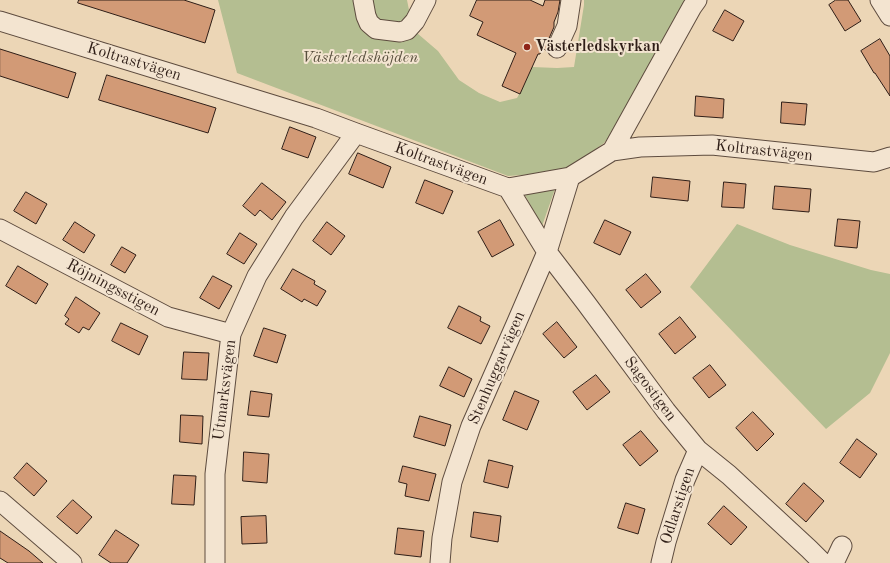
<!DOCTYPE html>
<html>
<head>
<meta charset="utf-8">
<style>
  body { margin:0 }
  canvas { display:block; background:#ecd6b6 }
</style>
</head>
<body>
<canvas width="890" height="563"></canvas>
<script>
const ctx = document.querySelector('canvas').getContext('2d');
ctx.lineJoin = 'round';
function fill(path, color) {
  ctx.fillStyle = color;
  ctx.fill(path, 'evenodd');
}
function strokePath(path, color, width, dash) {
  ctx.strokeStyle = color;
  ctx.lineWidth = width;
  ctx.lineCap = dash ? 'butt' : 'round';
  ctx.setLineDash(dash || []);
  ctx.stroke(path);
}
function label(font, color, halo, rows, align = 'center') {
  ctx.font = font + ' "Old Standard TT",serif';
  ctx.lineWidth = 4;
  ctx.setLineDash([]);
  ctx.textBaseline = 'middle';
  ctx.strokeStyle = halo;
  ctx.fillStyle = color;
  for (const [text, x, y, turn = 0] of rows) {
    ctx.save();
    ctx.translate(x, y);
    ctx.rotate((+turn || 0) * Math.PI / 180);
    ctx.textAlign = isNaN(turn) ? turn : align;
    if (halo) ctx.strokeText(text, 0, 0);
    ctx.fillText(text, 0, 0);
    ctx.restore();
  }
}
fill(new Path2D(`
  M 218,0 L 407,0 L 410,15 L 417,33 L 438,51 L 459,80 L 479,93 L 500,102 L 517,98 L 525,83 L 532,67 L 557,68 L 574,67 L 584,5 L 584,0 L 690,0 L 629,111 L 604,143 L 571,167 L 536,174 L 508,176 L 237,73 Z
  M 555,189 L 542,226 L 525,195 Z
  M 737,224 L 790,245 L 871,270 L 890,274 L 890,353 L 870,393 L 826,429 L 690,287 Z`), '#b4be91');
const building = new Path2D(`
  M 79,0 L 184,0 L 215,10 L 205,43 L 78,3 Z
  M 477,0 L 530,0 L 543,6 L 545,0 L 560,0 L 558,12 L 554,22 L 554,27 L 547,43 L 547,51 L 542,48 L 540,54 L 538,54 L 520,94 L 502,86 L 516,53 L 477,35 L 483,22 L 470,16 Z
  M 836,0 L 848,0 L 861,21 L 845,31 L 829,5 Z
  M 725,10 L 744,21 L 733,41 L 713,31 Z
  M 880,39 L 890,56 L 890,96 L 875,73 L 874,73 L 861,51 Z
  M 0,49 L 76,73 L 68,98 L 0,76 Z
  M 107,75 L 216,108 L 208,133 L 99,100 Z
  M 696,96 L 724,99 L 723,118 L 695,116 Z
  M 782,102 L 807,104 L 805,125 L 781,123 Z
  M 290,127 L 316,137 L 308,158 L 282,149 Z
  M 358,153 L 391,167 L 383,188 L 349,174 Z
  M 653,177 L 690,181 L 688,201 L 651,197 Z
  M 425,180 L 453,191 L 443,214 L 416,203 Z
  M 724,182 L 746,184 L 744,208 L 722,207 Z
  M 262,183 L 286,202 L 272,220 L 260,210 L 255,216 L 243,206 Z
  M 775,186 L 811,189 L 809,212 L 773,209 Z
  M 26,192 L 47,204 L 36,224 L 14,211 Z
  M 838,219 L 860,221 L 857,248 L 835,246 Z
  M 500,220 L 514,245 L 492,257 L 478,232 Z
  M 605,220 L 631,232 L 620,255 L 594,243 Z
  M 75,222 L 95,235 L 84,253 L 63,240 Z
  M 327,222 L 345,236 L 331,255 L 313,241 Z
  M 240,233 L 257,244 L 244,264 L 227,254 Z
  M 122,247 L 136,255 L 125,273 L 111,265 Z
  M 18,266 L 48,284 L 36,304 L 6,286 Z
  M 293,269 L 315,281 L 314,284 L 326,291 L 317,306 L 304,299 L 302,302 L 281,289 Z
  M 646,274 L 661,292 L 641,308 L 626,290 Z
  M 213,276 L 232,286 L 219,309 L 200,298 Z
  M 76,297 L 100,313 L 89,330 L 83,327 L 79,333 L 65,324 L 69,319 L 65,316 Z
  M 459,306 L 481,317 L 480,321 L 490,326 L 481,344 L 448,328 Z
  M 680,317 L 696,337 L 675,354 L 659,334 Z
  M 557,322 L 577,347 L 564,358 L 543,334 Z
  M 121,323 L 148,336 L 139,355 L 112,341 Z
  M 264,328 L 286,335 L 277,363 L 254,356 Z
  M 184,352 L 209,353 L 207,380 L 182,379 Z
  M 710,365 L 726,385 L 709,398 L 693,378 Z
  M 449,367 L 472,379 L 464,397 L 440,386 Z
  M 596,375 L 610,392 L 587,410 L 573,392 Z
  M 251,391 L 272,394 L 269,417 L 248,415 Z
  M 515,391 L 539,401 L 527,430 L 503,420 Z
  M 753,412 L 774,434 L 757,451 L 736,428 Z
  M 181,415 L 203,416 L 202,444 L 180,442 Z
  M 420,416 L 451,425 L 445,446 L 414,437 Z
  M 641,431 L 658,451 L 640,466 L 623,445 Z
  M 857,439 L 877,454 L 860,478 L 840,463 Z
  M 244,452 L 269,454 L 267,483 L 243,481 Z
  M 489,460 L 513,466 L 508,488 L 484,482 Z
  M 27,463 L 47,481 L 34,496 L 14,478 Z
  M 403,466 L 436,474 L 429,501 L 405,496 L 407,484 L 399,482 Z
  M 174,475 L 196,476 L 194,505 L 172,504 Z
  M 804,483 L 824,501 L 806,522 L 786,504 Z
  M 73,500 L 92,517 L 77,534 L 57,517 Z
  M 626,503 L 645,509 L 638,534 L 618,528 Z
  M 724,506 L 747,527 L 731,545 L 708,524 Z
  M 474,512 L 501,516 L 498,542 L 471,537 Z
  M 266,516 L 267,543 L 242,544 L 241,517 Z
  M 398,528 L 424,531 L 421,557 L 395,554 Z
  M 116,530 L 139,545 L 127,563 L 111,563 L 99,555 Z
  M 0,531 L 29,551 L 43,563 L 8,563 L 0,558 Z`);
fill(building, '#d29a76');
strokePath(building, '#2f1e17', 1);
const minor = new Path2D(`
  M 363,0 L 366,16 L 369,23 L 376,29 L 400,32 L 407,30 L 415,21 L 426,0
  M 880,0 L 890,16
  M 0,21 L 316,118 L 356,133 L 508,188 L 570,177 L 612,151 L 640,147 L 712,145 L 874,162 L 890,157
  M 557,48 L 567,26 L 571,0
  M 612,151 L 692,7 L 697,0
  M 508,188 L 547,252 L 586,303 L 666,411 L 698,450 L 729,475 L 809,549 L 823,563
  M 0,229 L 168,317 L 231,334
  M 0,501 L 72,563
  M 215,563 L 215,474 L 231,334 L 257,276 L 294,217 L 356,133
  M 440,563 L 442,538 L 452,482 L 471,426 L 516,324 L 547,252 L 570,177
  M 661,563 L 666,542 L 685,480 L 698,450
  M 834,563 L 842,546`);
strokePath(minor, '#5e4c3f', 21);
strokePath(minor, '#f3e4d0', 19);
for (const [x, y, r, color] of [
  [527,47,4,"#8f2418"]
]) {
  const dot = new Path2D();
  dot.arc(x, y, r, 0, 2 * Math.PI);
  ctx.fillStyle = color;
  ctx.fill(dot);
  strokePath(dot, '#f3e4d0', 1.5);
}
label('bold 16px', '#2f1e17', '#f3e4d0', [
  ["Västerledskyrkan",535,47]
], 'left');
label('italic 16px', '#574e3c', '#f3e4d0', [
  ["Västerledshöjden",360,58]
]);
label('16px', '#2f1e17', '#f3e4d0', [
  ["Koltrastvägen",134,62,17],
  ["Koltrastvägen",764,151,6],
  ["Koltrastvägen",441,164,20],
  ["Röjningsstigen",113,288,28],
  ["Stenhuggarvägen",497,368,-67],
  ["Sagostigen",650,389,53],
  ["Utmarksvägen",225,390,-83],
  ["Odlarstigen",678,506,-72]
]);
</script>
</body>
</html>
